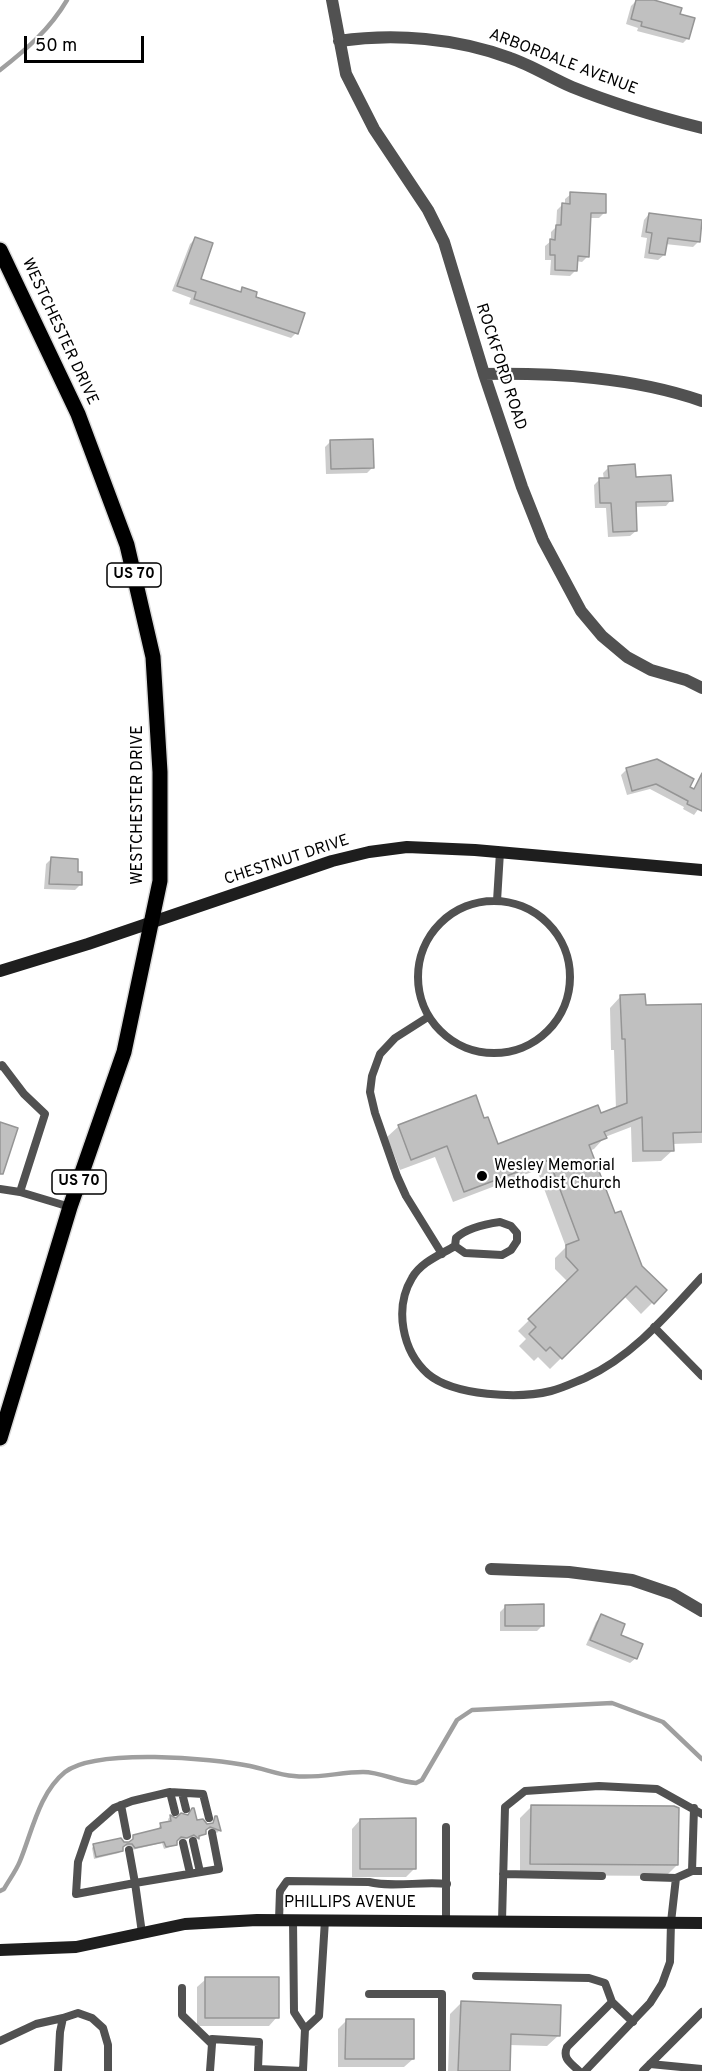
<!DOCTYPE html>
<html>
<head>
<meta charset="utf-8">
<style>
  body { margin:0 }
  #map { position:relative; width:702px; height:2071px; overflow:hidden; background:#fff; font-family:Overpass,sans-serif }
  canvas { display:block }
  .scale { position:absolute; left:24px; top:36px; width:120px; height:27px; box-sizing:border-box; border:3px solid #000; border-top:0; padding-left:8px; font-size:18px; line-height:21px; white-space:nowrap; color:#000; -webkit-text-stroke:4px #fff; paint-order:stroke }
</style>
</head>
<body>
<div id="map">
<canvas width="702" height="2071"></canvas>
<div class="scale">50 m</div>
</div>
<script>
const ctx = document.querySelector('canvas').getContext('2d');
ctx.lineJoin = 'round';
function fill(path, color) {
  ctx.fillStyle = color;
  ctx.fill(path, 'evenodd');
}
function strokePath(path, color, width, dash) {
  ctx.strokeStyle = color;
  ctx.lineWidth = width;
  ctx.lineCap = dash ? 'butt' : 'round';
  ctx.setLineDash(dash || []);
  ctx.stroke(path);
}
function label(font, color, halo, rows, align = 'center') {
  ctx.font = font + ' Overpass,sans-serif';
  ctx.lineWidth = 4.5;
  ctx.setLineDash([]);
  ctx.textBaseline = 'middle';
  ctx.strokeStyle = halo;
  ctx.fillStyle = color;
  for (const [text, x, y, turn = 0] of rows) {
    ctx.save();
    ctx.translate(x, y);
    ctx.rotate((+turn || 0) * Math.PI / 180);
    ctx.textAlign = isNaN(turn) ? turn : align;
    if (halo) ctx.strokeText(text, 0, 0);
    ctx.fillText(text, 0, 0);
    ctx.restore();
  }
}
fill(new Path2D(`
  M 637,0 L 649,0 L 679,15 L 688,38 L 683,43 L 637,31 L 638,28 L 626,24 L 631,6 Z
  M 571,194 L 604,213 L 599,218 L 589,218 L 588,256 L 582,262 L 576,261 L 576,270 L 570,276 L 550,275 L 551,260 L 545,260 L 545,246 L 551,241 L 551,232 L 556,227 L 557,210 L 562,205 L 565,205 L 565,199 Z
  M 649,214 L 698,242 L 693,247 L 665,244 L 664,255 L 658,260 L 644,258 L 647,238 L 641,237 L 644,220 Z
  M 196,238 L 199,279 L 239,293 L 243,289 L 296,333 L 291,338 L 189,304 L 191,298 L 172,291 L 190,244 Z
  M 330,442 L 373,467 L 367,473 L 326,474 L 325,447 Z
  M 609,467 L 634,478 L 671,500 L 666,506 L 634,507 L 636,531 L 630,536 L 608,537 L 606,508 L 595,508 L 594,485 L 599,480 L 604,480 L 603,473 Z
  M 627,769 L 688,788 L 702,795 L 702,804 L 694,815 L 683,809 L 684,807 L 650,789 L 627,795 L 621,775 Z
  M 51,859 L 76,873 L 80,885 L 75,890 L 44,889 L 46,864 Z
  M 621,996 L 644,1007 L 702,1005 L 702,1143 L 672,1144 L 673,1150 L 661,1161 L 632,1162 L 631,1127 L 605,1137 L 594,1149 L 589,1151 L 614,1215 L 641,1267 L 665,1290 L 641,1314 L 624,1296 L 550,1369 L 538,1357 L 534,1361 L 519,1346 L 526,1339 L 518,1331 L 568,1282 L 555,1269 L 555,1258 L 566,1247 L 537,1170 L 453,1202 L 435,1157 L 400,1170 L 387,1137 L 399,1126 L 483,1120 L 497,1146 L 616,1109 L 614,1050 L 611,1050 L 610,1008 Z
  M 506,1606 L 543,1625 L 537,1631 L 500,1631 L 500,1612 Z
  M 601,1616 L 619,1635 L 636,1658 L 630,1663 L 586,1645 L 596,1622 Z
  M 531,1807 L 677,1865 L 666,1876 L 520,1875 L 520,1818 Z
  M 170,1817 L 176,1820 L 196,1822 L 206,1826 L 212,1825 L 216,1817 L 219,1831 L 217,1833 L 207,1828 L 204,1834 L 195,1840 L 191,1836 L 184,1840 L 177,1839 L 173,1846 L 164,1849 L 162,1843 L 132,1850 L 125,1845 L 119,1853 L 94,1859 L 92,1848 L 94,1845 L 131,1842 L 134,1836 L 159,1830 L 159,1827 L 161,1825 L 169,1823 L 168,1819 Z
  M 360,1820 L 415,1868 L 406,1877 L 352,1877 L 352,1829 Z
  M 206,1979 L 277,2017 L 269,2026 L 197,2026 L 197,1987 Z
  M 461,2003 L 559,2035 L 547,2046 L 509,2045 L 508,2071 L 448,2071 L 450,2014 Z
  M 346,2021 L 413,2059 L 404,2067 L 338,2067 L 338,2029 Z`), '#0003');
strokePath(new Path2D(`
  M 0,70 C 27,49 50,29 67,0
  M 0,1891 L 4,1889 C 9,1880 16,1871 20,1861 C 32,1832 39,1793 65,1772 C 96,1748 212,1758 250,1766 C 265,1769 279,1775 294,1776 C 317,1779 340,1772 363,1772 C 381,1772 398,1782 416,1783 L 422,1780 L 457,1720 L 472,1710 L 612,1703 L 663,1722 L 702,1759`), '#9f9f9f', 4.5);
const building = new Path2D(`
  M 636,0 L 654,0 L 682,8 L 680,14 L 695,18 L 689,39 L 641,26 L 642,22 L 631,19 Z
  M 570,192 L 606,194 L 606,213 L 591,213 L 589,257 L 578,256 L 577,271 L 555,270 L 555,255 L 550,255 L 550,239 L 555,240 L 556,225 L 561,225 L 562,203 L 570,204 Z
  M 649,213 L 702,220 L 700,242 L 668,238 L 665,255 L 649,253 L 652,233 L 646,232 Z
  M 195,237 L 213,243 L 201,279 L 241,292 L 242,287 L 257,292 L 256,297 L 305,313 L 298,334 L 194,299 L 196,292 L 177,286 Z
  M 373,439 L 374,468 L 331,469 L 330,440 Z
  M 635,464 L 636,477 L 671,475 L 673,501 L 636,502 L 637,531 L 613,532 L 611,503 L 600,503 L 599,478 L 609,478 L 608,466 Z
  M 657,759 L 694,779 L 690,787 L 694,789 L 702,773 L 702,811 L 687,804 L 688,801 L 656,784 L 632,791 L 626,768 Z
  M 51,857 L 78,859 L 78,872 L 82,872 L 82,885 L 49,884 Z
  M 645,994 L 646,1005 L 702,1004 L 702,1132 L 673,1133 L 674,1151 L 643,1151 L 642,1117 L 604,1132 L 607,1138 L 589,1145 L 615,1213 L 621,1211 L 642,1266 L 667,1290 L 654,1304 L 636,1286 L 562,1359 L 550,1347 L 546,1351 L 529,1334 L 536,1327 L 528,1319 L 578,1270 L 566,1257 L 566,1245 L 579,1240 L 549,1160 L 464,1192 L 447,1146 L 411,1160 L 398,1125 L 476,1095 L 484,1118 L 488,1117 L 498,1144 L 598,1105 L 601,1113 L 627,1103 L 625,1039 L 622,1039 L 620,995 Z
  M 0,1122 L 18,1128 L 3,1174 L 0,1174 Z
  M 544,1604 L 544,1626 L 505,1626 L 505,1605 Z
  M 601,1614 L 625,1624 L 621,1635 L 643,1644 L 637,1659 L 590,1640 Z
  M 531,1805 L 674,1806 L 679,1808 L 678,1865 L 530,1864 Z
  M 192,1808 L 194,1808 L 197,1820 L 203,1819 L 207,1824 L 213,1823 L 215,1816 L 217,1816 L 221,1831 L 210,1827 L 206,1830 L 206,1834 L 199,1836 L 199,1839 L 194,1835 L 187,1838 L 181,1837 L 177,1841 L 177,1845 L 166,1847 L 164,1842 L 135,1848 L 132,1844 L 127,1844 L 123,1847 L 123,1851 L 96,1857 L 93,1844 L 121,1838 L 124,1842 L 129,1842 L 133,1839 L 133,1835 L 161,1828 L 160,1823 L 171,1821 L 170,1815 L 176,1818 L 181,1813 L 188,1815 Z
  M 416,1818 L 416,1869 L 360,1869 L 360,1819 Z
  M 205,1977 L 279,1977 L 279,2018 L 205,2018 Z
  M 461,2001 L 561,2005 L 560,2036 L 511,2034 L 510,2071 L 458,2071 Z
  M 346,2019 L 414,2019 L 414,2059 L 345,2059 Z`);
fill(building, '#c0c0c0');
strokePath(building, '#959595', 1.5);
const primary = new Path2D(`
  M 0,250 L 78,414 L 127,545 L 153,657 L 160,772 L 160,881 L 124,1052 L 70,1207 L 0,1438`);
strokePath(primary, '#dbdbdb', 18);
strokePath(new Path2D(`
  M418 977a76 76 0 1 1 152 0a76 76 0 1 1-152 0Z
  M 497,901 L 500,852
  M 428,1017 L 395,1038 L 380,1054 L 372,1076 L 370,1092 L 375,1113 L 397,1176 L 406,1196 L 442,1254
  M 0,1066 L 2,1065 L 24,1094 L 45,1114 L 20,1192
  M 0,1189 L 20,1192 L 70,1207
  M 500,1222 L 511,1226 L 517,1233 L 517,1241 L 511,1250 L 502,1255 L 465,1253 L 455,1246 L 456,1238 C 467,1228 485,1224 500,1222 Z
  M 455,1246 C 440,1255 421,1262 412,1278 C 394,1308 402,1351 428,1374 C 454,1396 519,1399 551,1391 C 563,1388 575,1382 585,1378 C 632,1357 668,1314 702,1277
  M 654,1327 L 702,1376
  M 170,1792 L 175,1812
  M 182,1793 L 186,1809
  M 121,1805 L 127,1836
  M 694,1808 L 692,1871 L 702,1871
  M 446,1827 L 446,1921
  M 193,1841 L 200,1872
  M 183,1843 L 190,1873
  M 129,1850 L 135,1883 L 219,1869 L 212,1833
  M 503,1874 L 602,1876
  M 644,1877 L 676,1878
  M 279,1920 L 280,1891 L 287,1881 L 369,1882 C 394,1888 421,1881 447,1884
  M 293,1920 L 294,2012 L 305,2029 L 319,2016 L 325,1920
  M 502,1921 L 505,1807 L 525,1791 L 599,1786 L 657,1789 L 702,1814
  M 142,1933 L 135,1883 L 76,1894 L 78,1862 L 89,1830 L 114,1808 L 132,1801 L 170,1792 L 203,1794 L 209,1818
  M 476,1976 L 589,1978 L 605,1983 L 612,2002 L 633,2022
  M 182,1988 L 182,2015 L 212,2044 L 210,2071
  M 369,1994 L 442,1994 L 442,2071
  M 0,2041 L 36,2024 L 63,2018
  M 212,2044 L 212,2039 L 259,2042 L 258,2069
  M 650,2064 L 702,2069
  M 58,2071 L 60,2032 L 63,2018 L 78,2013 L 92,2018 L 103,2028 L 108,2045 L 108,2071
  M 258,2071 L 258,2069 L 303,2071 L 305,2029
  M 579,2071 C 571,2063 562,2059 567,2047 L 612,2002
  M 585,2071 L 650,2003 L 662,1984 L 670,1962 L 671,1922 L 676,1878 L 692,1871
  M 643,2071 L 702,2012`), '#515151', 8);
strokePath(new Path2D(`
  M 332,0 L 346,74 L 374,129 L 428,210 L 444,242 L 484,374 L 522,487 L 543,540 L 581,611 L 602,636 L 627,657 L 651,670 L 686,680 L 702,688
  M 339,41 C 395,33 456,38 510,58 C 531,65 551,78 572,87 C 614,104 658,117 702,128
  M 484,374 C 557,373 632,377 702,401
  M 491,1569 L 569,1572 L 632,1580 L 673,1594 L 702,1611`), '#515151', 12);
strokePath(new Path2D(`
  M 0,971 L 88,944 L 332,861 L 369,852 L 407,847 L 475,850 L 702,870
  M 0,1950 L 76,1947 L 185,1924 L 257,1920 L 702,1923`), '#1e1e1e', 12);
strokePath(primary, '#000', 15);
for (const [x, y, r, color] of [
  [482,1176,6,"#000"]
]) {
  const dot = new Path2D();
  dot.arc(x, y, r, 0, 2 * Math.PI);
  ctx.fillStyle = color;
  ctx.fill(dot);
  strokePath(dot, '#fff', 2);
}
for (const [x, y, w] of [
  [134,575,54],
  [79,1182,54]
]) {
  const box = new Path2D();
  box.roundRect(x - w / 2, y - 12, w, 24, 4.5);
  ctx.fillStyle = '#fff';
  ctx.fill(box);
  strokePath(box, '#000', 1.5);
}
label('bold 15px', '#000', null, [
  ["US 70",134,575],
  ["US 70",79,1182]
]);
label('16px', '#000', '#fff', [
  ["ARBORDALE AVENUE",563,63,21],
  ["WESTCHESTER DRIVE",59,332,65],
  ["ROCKFORD ROAD",500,367,72],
  ["WESTCHESTER DRIVE",139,805,-90],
  ["CHESTNUT DRIVE",287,861,-18],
  ["PHILLIPS AVENUE",350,1904]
]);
label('16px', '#000', '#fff', [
  ["Wesley Memorial",494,1167],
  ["Methodist Church",494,1185]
], 'left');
</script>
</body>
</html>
